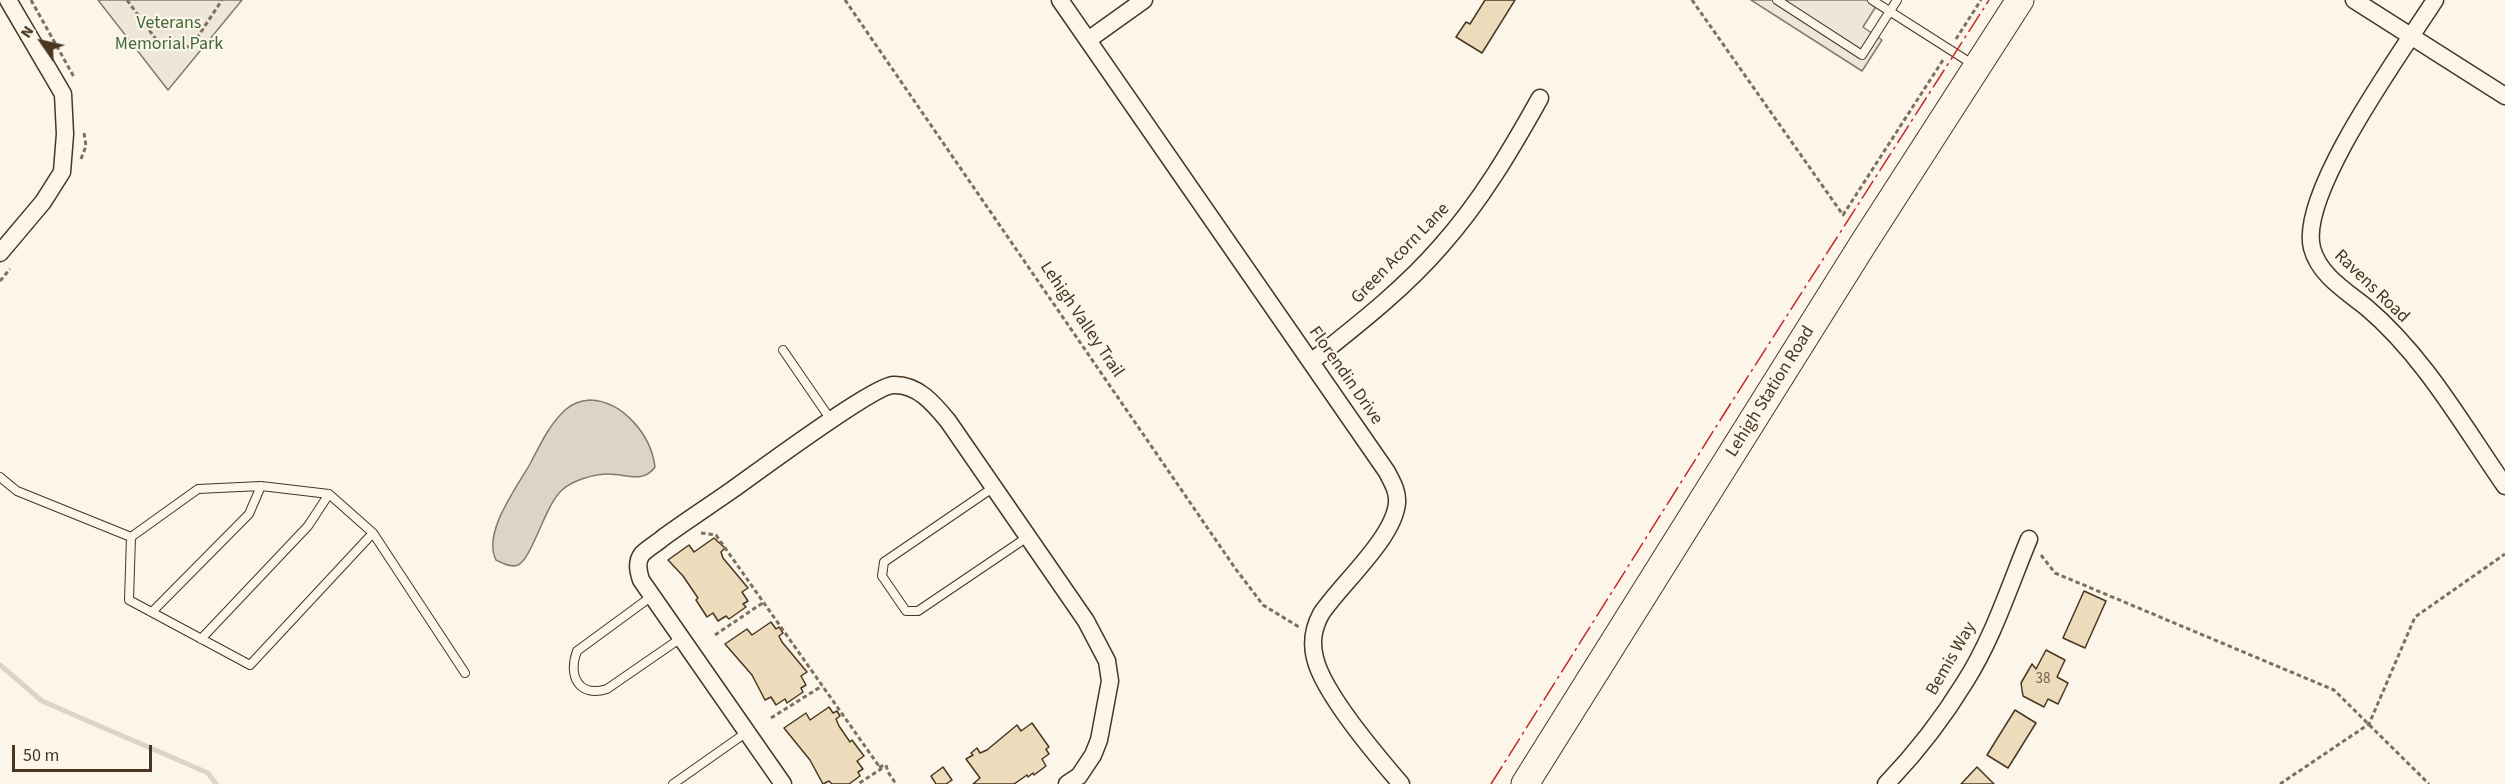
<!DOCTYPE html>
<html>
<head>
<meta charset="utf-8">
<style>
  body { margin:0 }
  #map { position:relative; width:2505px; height:784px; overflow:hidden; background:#fbf6e9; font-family:"Source Sans 3",sans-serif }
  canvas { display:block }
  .north { position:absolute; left:12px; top:12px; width:60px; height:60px; -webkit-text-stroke:4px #fbf6e9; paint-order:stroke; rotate:304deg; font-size:16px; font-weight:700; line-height:24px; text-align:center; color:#4a3520 }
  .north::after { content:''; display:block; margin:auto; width:21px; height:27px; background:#4a3520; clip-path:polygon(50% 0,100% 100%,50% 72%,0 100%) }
  .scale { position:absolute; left:12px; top:745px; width:140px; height:27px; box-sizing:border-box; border:3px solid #4a3520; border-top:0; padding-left:8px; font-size:18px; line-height:21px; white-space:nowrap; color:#4a3520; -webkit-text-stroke:4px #fbf6e9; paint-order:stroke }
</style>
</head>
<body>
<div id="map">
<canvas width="2505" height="784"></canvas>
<div class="north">N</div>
<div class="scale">50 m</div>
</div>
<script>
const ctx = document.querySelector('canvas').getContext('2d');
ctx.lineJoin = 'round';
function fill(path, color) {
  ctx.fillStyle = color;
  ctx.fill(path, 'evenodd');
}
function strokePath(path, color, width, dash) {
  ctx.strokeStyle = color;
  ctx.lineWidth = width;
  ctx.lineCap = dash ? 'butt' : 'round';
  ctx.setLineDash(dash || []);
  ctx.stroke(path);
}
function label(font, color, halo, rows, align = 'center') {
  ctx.font = font + ' "Source Sans 3",sans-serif';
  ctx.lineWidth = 4.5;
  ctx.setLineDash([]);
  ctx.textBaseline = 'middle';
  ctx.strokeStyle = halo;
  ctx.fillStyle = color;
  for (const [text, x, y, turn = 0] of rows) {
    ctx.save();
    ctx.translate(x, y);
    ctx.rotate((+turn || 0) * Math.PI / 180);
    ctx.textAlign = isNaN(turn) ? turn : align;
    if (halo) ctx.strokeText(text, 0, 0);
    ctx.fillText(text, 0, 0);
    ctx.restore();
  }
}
const green = new Path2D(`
  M 98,0 L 242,0 L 168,90 Z`);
fill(green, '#ede6d9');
strokePath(green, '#887966', 1.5);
const parking = new Path2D(`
  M 1751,0 L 1880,0 L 1863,27 L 1882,40 L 1862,71 Z`);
fill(parking, '#ede7d9');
strokePath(parking, '#887966', 1.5);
const water = new Path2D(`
  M 590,400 C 623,401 651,435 655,467 C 643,484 626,474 609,474 C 594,474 573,480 562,490 C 545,505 532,559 518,565 C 511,568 502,563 496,560 C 482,533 517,487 530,464 C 540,445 549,425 565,410 C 573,403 580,401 590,400 Z`);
fill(water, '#dcd4c6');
strokePath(water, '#887966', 1.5);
strokePath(new Path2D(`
  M 0,665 L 42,701 L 208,773 L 216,784`), '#dcd4c6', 5);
const building = new Path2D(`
  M 1485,0 L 1515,0 L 1482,53 L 1456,37 L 1466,22 L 1470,24 Z
  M 714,538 L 725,548 L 721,552 L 723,558 L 748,588 L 742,592 L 748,601 L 743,604 L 746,607 L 729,619 L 726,616 L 718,621 L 713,613 L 707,617 L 696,600 L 698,598 L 683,576 L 668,560 L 689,545 L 694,552 Z
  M 2084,591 L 2106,601 L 2085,648 L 2063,638 Z
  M 771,622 L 776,629 L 779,627 L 783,633 L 779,636 L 782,642 L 807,672 L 801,676 L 806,685 L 801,688 L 803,692 L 787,703 L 785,699 L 776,705 L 771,697 L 765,700 L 752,675 L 725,644 L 747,629 L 752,635 Z
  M 2046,650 L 2065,660 L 2057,677 L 2068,683 L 2058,704 L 2048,699 L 2044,707 L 2023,696 L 2021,683 L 2032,664 L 2036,669 Z
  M 829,707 L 833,713 L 837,711 L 840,716 L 836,719 L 839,726 L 850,742 L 852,740 L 864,756 L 857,761 L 863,769 L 858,772 L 860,776 L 849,784 L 832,784 L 829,781 L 823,784 L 810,760 L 784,728 L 806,713 L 810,720 Z
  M 2015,710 L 2036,723 L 2008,768 L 1987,755 Z
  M 1032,723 L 1049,747 L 1046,749 L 1049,754 L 1042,759 L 1046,766 L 1034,775 L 1033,773 L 1028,777 L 1027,775 L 1014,784 L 973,784 L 980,778 L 966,759 L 973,755 L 971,753 L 977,748 L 980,753 L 987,750 L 1017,725 L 1021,731 Z
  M 943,767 L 952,780 L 946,784 L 936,784 L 931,776 Z
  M 1977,767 L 1994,784 L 1961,784 Z`);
fill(building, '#ecdcbc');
strokePath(building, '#4a3520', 1.5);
const service = new Path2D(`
  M 1777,0 L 1862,55 L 1897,0
  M 1872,0 L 1974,65
  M 783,350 L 831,420
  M 0,477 L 17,491 L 131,537
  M 261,486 L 329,494 L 373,533 L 250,665 L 129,600 L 131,537 L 198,489 Z
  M 994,487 L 884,562 L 882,576 L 906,611 L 918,611 L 1029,536
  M 373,533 L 465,673
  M 652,596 L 577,651 C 568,675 578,698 607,689 L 681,638
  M 152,612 L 249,514 L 261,486
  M 201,639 L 308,526 L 329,494
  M 673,784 L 747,732`);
const minor = new Path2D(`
  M 1060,0 L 1387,472 C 1392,482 1398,491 1397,503 C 1394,538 1341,584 1321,614 C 1313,629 1311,642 1315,658 C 1323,693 1377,756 1401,784
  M 2354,0 L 2505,96
  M 2435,0 C 2404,49 2298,193 2312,248 C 2319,275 2346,291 2366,307 C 2424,356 2462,424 2505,486
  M 1088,40 L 1144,0
  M 0,253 L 43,202 L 62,172 L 65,134 L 63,94 L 8,0
  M 1311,362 C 1356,326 1403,290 1441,246 C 1481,201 1511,150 1540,98
  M 783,784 L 641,580 C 638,571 636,562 642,554 C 648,548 657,543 664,537 C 686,521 709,506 732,490 C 756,473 873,386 893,385 C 918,384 934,404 948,421 L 1086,621 L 1107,661 L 1110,681 L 1099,740 L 1093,755 L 1079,776 L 1067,784
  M 1886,784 C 1915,754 1943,718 1965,682 C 1993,638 2009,587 2029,539`);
const primary = new Path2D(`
  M 1525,784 L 1863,244 L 2020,0`);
strokePath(service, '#4a3520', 10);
strokePath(minor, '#4a3520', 19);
strokePath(primary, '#4a3520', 29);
strokePath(new Path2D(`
  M 31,0 L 74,77
  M 127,0 L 161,46 L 191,47 L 222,0
  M 845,0 L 1235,568 L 1263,605 L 1299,627
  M 1692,0 L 1843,215 L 1943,60
  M 1956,39 L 1981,0
  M 81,159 L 86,146 L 84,133
  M 0,281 L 10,269
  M 701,533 L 716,535 L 881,769 L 858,784
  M 2041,555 L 2055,573 L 2334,690 L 2429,784
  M 715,635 L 764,602
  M 771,718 L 822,686
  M 879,767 L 886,765 L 888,772 L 896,784
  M 2280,784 L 2369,724 L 2415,617 L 2505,554`), '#7f6f5c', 3, [4.5, 3]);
strokePath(service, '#fbf6e9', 8);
strokePath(minor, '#fbf6e9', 16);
strokePath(primary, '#fbf6e9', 27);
strokePath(new Path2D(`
  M 1491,784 L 1731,403 L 1989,0`), '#c62828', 1.5, [21, 4.5, 3, 4.5]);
label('15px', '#725f47', null, [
  ["38",2043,680]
]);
label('18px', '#436837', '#fbf6e9', [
  ["Veterans",169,24],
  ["Memorial Park",169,45]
]);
label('18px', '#4a3520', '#fbf6e9', [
  ["Green Acorn Lane",1401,254,-46],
  ["Ravens Road",2371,287,44],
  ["Lehigh Valley Trail",1081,320,56],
  ["Florendin Drive",1345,376,55],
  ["Lehigh Station Road",1771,392,-58],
  ["Bemis Way",1952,659,-60]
]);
</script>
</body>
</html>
